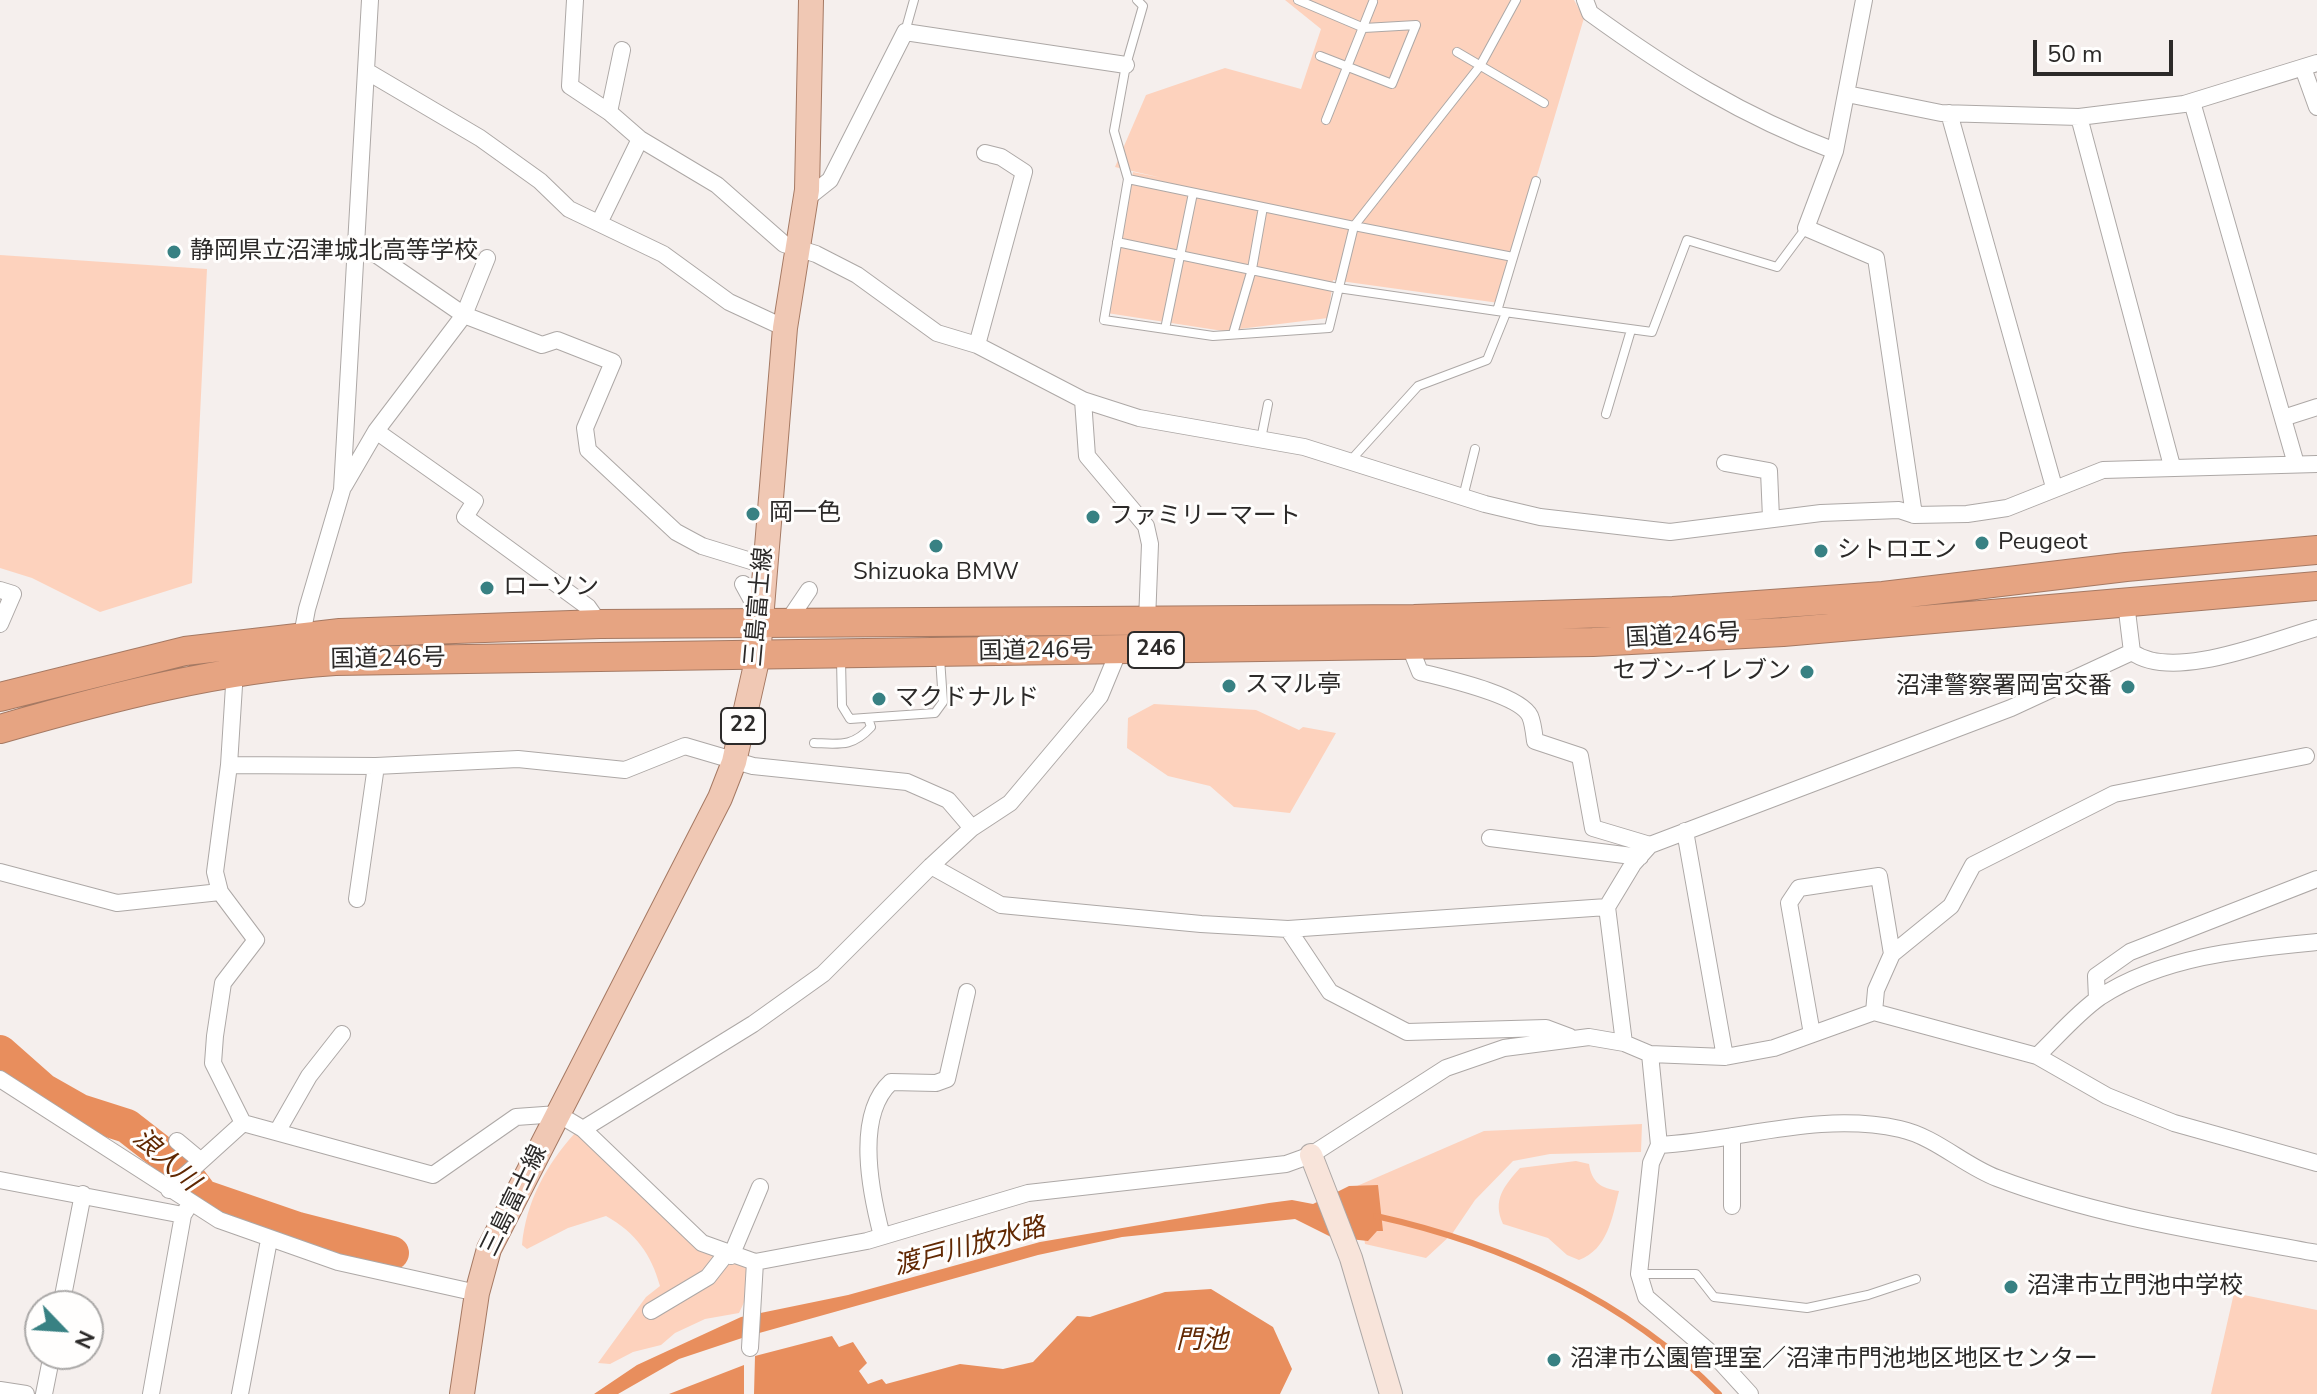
<!DOCTYPE html>
<html>
<head>
<meta charset="utf-8">
<style>
  body { margin:0 }
  #map { position:relative; width:2317px; height:1394px; overflow:hidden; background:#f5efed; font-family:"Nunito Sans",sans-serif }
  canvas { display:block }
  .north { position:absolute; left:24px; top:1290px; width:80px; height:80px; box-sizing:border-box; background:#fffefd; border:2px solid #aba9a8; border-radius:50%; rotate:115deg; font-size:22px; font-weight:700; line-height:32px; text-align:center; color:#2c2a29 }
  .north::after { content:''; display:block; margin:auto; width:28px; height:36px; background:#388183; clip-path:polygon(50% 0,100% 100%,50% 72%,0 100%) }
  .scale { position:absolute; left:2033px; top:40px; width:140px; height:36px; box-sizing:border-box; border:4px solid #2c2a29; border-top:0; padding-left:10px; font-size:24px; line-height:28px; white-space:nowrap; color:#2c2a29; -webkit-text-stroke:6px #fffefd; paint-order:stroke }
</style>
</head>
<body>
<div id="map">
<canvas width="2317" height="1394"></canvas>
<div class="north">N</div>
<div class="scale">50 m</div>
</div>
<script>
const ctx = document.querySelector('canvas').getContext('2d');
ctx.lineJoin = 'round';
function fill(path, color) {
  ctx.fillStyle = color;
  ctx.fill(path, 'evenodd');
}
function strokePath(path, color, width, dash) {
  ctx.strokeStyle = color;
  ctx.lineWidth = width;
  ctx.lineCap = dash ? 'butt' : 'round';
  ctx.setLineDash(dash || []);
  ctx.stroke(path);
}
function label(font, color, halo, rows, align = 'center') {
  ctx.font = font + ' "Nunito Sans","Noto Sans JP",sans-serif';
  ctx.lineWidth = 6;
  ctx.setLineDash([]);
  ctx.textBaseline = 'middle';
  ctx.strokeStyle = halo;
  ctx.fillStyle = color;
  for (const [text, x, y, turn = 0] of rows) {
    ctx.save();
    ctx.translate(x, y);
    ctx.rotate((+turn || 0) * Math.PI / 180);
    ctx.textAlign = isNaN(turn) ? turn : align;
    if (halo) ctx.strokeText(text, 0, 0);
    ctx.fillText(text, 0, 0);
    ctx.restore();
  }
}
fill(new Path2D(`
  M 1285,0 L 1574,0 L 1584,18 L 1499,303 L 1333,280 L 1328,318 L 1223,331 L 1107,313 L 1133,172 L 1162,178 L 1115,167 L 1146,95 L 1225,68 L 1301,89 L 1321,29 Z
  M 0,255 L 207,269 L 192,583 L 100,612 L 32,578 L 0,568 Z
  M 1154,704 L 1256,710 L 1299,730 L 1303,727 L 1336,733 L 1290,813 L 1234,807 L 1210,786 L 1168,776 L 1127,748 L 1128,718 Z
  M 1642,1124 L 1641,1152 L 1550,1154 L 1513,1161 L 1475,1200 L 1452,1234 L 1426,1258 L 1365,1244 L 1357,1186 L 1484,1131 Z
  M 575,1133 L 606,1147 L 670,1213 L 746,1263 C 751,1282 748,1296 739,1313 L 705,1319 L 675,1333 L 661,1345 L 633,1352 L 610,1364 L 598,1363 L 646,1297 L 660,1286 C 651,1254 636,1233 606,1216 L 568,1228 L 527,1249 L 522,1245 C 526,1202 546,1165 575,1133 Z
  M 1576,1161 L 1589,1164 C 1592,1183 1601,1188 1619,1191 C 1612,1218 1608,1249 1579,1260 L 1567,1255 L 1548,1238 L 1503,1224 C 1492,1200 1504,1186 1520,1168 Z
  M 2234,1293 L 2317,1310 L 2317,1394 L 2211,1394 Z`), '#fdd2bd');
fill(new Path2D(`
  M 1378,1185 L 1383,1231 L 1377,1231 L 1368,1241 L 1331,1237 L 1295,1219 L 1122,1237 L 1038,1255 L 745,1337 L 679,1359 L 618,1394 L 594,1394 L 637,1365 L 741,1317 L 848,1295 L 1040,1242 L 1269,1203 L 1292,1200 L 1313,1204 L 1349,1186 Z
  M 1211,1289 L 1273,1327 L 1292,1369 L 1280,1394 L 754,1394 L 755,1356 L 832,1336 L 839,1347 L 853,1342 L 867,1363 L 859,1371 L 868,1384 L 882,1379 L 886,1384 L 960,1364 L 1003,1369 L 1033,1362 L 1077,1316 L 1090,1317 L 1165,1292 Z
  M 744,1365 L 744,1394 L 669,1394 Z`), '#e88e5d');
strokePath(new Path2D(`
  M 1376,1216 C 1503,1244 1627,1300 1719,1394`), '#e88e5d', 6);
strokePath(new Path2D(`
  M 0,1052 L 43,1090 L 80,1111 L 127,1126 L 181,1168 L 202,1196 L 298,1229 L 392,1253`), '#e88e5d', 34);
const lane = new Path2D(`
  M 1298,0 L 1364,28 L 1416,25 L 1392,84 L 1320,56
  M 905,32 L 914,0
  M 1457,52 L 1544,103
  M 1326,120 L 1373,2
  M 1128,179 L 1354,226 L 1329,328 L 1213,336 L 1104,320 L 1128,179 L 1114,131 L 1126,65 L 1143,6 L 1137,0
  M 1117,242 L 1338,288 L 1497,311 L 1536,181
  M 1513,257 L 1354,226 L 1480,66 L 1516,0
  M 1497,311 L 1652,332 L 1687,240 L 1777,267 L 1806,228
  M 1165,329 L 1193,193
  M 1233,334 L 1252,269 L 1263,207
  M 1606,414 L 1631,330
  M 1261,439 L 1268,404
  M 1351,460 L 1418,386 L 1487,360 L 1506,313
  M 1463,497 L 1475,449
  M 841,660 L 842,706 L 850,719 L 935,713 L 943,702 L 940,658
  M 814,743 C 840,744 853,747 871,727 L 868,718
  M 1639,1274 L 1696,1274 L 1714,1297 L 1807,1308 L 1868,1295 L 1916,1279`);
const street = new Path2D(`
  M 575,0 L 570,86 L 609,112 L 640,139 L 717,185 L 784,244 L 816,254 L 857,275 L 937,333 L 977,345 L 1083,400 L 1139,418 L 1304,447 L 1485,504 L 1540,517 L 1670,532 L 1821,513 L 1899,510 L 1914,515 L 1967,514 L 2007,508 L 2103,470 L 2317,464
  M 1585,0 L 1590,13 C 1670,71 1742,116 1835,151
  M 1864,0 L 1835,151 L 1806,228 L 1876,258 L 1914,515
  M 2303,68 L 2317,107
  M 368,72 L 480,138 L 540,181 L 569,209 L 663,254 L 729,302 L 785,328
  M 1847,94 L 1941,113 L 2079,117 L 2184,104 L 2317,63
  M 2192,102 L 2296,464
  M 609,112 L 622,50
  M 1949,113 L 2054,487
  M 2079,117 L 2172,466
  M 806,199 L 830,180 L 905,32 L 1126,65
  M 600,221 L 640,139
  M 487,258 L 464,315 L 542,345 L 557,340 L 613,362 L 585,428 L 588,450 L 676,532 L 702,546 L 764,565
  M 977,345 L 1024,172 L 1001,157 L 985,153
  M 1083,400 L 1087,456 L 1146,526 L 1150,544 L 1147,621
  M 2283,418 L 2317,407
  M 376,431 L 475,501 L 465,517 L 588,607 L 600,624
  M 1725,463 L 1769,471 L 1771,518
  M 344,486 L 376,431 L 464,315 L 358,242
  M 743,584 L 761,617
  M 0,590 L 13,594 L 0,624
  M 2126,603 L 2132,652 C 2173,682 2270,641 2317,628
  M 784,627 L 809,590
  M 302,635 L 307,609 L 342,490 L 370,0
  M 1410,647 L 1420,672 C 1443,678 1519,694 1530,716 C 1533,723 1534,733 1535,741 L 1580,756 L 1593,828 L 1650,845
  M 235,670 L 229,765 L 215,872 L 220,892 L 256,940 L 223,983 L 215,1036 L 213,1063 L 243,1123 L 433,1175 L 516,1117 L 558,1114 L 583,1129 L 702,1243 L 755,1262 L 867,1241 L 1028,1193 L 1286,1164 L 1311,1155 L 1446,1068 L 1504,1048 L 1589,1037 L 1624,1043 L 1650,1054 L 1725,1057 L 1774,1048 L 1874,1012 L 2037,1056 L 2107,1096 L 2174,1123 L 2317,1163
  M 229,765 L 376,766 L 518,759 L 625,770 L 685,746 L 753,766 L 907,782 L 948,800 L 972,828
  M 1685,831 L 1725,1057
  M 1490,838 L 1640,857
  M 931,866 L 1001,905 L 1201,924 L 1288,929 L 1607,907
  M 0,872 L 117,903 L 220,892
  M 357,899 L 376,766
  M 1288,929 L 1330,992 L 1407,1032 L 1546,1028 L 1570,1037
  M 2097,999 L 2096,976 L 2130,952 L 2317,879
  M 1874,1012 L 1876,990 L 1892,954 L 1951,906 L 1973,865 L 2114,794 L 2306,756
  M 1812,1034 L 1789,903 L 1799,888 L 1879,876 L 1892,954
  M 1624,1043 L 1607,907 L 1633,864 L 1650,845 L 2011,708 L 2132,652
  M 1650,1054 L 1659,1145 L 1651,1163 L 1639,1274 L 1646,1297 L 1718,1359 L 1750,1394
  M 2037,1056 C 2057,1037 2077,1013 2100,997 C 2163,956 2244,949 2317,942
  M 0,1079 L 219,1220 L 338,1262 L 477,1293
  M 583,1129 L 753,1024 L 823,974 L 931,866 L 972,828 L 1010,803 L 1100,696 L 1119,650
  M 277,1132 L 309,1076 L 342,1034
  M 1732,1136 L 1732,1206
  M 177,1141 L 201,1161
  M 1659,1145 C 1739,1141 1818,1111 1900,1129 C 1936,1137 1963,1165 1997,1178 C 2099,1217 2210,1233 2317,1253
  M 0,1180 L 183,1215 L 190,1204
  M 169,1190 L 243,1123
  M 882,1236 C 871,1194 854,1116 891,1082 L 936,1083 L 947,1079 L 967,992
  M 731,1256 L 760,1187
  M 61,1306 L 83,1194
  M 651,1311 L 708,1277 L 726,1254
  M 750,1348 L 755,1262
  M 0,1390 L 26,1394
  M 44,1394 L 52,1354
  M 151,1394 L 183,1215
  M 240,1394 L 269,1240`);
const secondary = new Path2D(`
  M 1311,1155 L 1351,1258 L 1391,1394`);
const primary = new Path2D(`
  M 462,1394 L 477,1293 L 489,1249 L 720,798 L 734,762 L 758,656 L 785,328 L 807,190 L 811,0`);
const highway = new Path2D(`
  M 0,697 L 185,651 L 340,633 L 600,624 L 1414,619 L 1673,611 L 1883,596 L 2126,567 L 2317,550
  M 0,729 C 111,697 219,669 335,661 L 1593,642 L 1783,632 L 2317,586`);
strokePath(lane, '#ada8a6', 10);
strokePath(street, '#ada8a6', 18);
strokePath(secondary, '#ada8a6', 24);
strokePath(primary, '#a57963', 26);
strokePath(highway, '#a57963', 30);
strokePath(lane, '#fff', 8);
strokePath(street, '#fff', 16);
strokePath(secondary, '#f8e4da', 22);
strokePath(primary, '#f0c8b4', 24);
strokePath(highway, '#e6a482', 28);
for (const [x, y, r, color] of [
  [174,252,8,"#388183"],
  [753,514,8,"#388183"],
  [1093,517,8,"#388183"],
  [1982,543,8,"#388183"],
  [936,546,8,"#388183"],
  [1821,551,8,"#388183"],
  [487,588,8,"#388183"],
  [1807,672,8,"#388183"],
  [1229,686,8,"#388183"],
  [2128,687,8,"#388183"],
  [879,699,8,"#388183"],
  [2011,1287,8,"#388183"],
  [1554,1360,8,"#388183"]
]) {
  const dot = new Path2D();
  dot.arc(x, y, r, 0, 2 * Math.PI);
  ctx.fillStyle = color;
  ctx.fill(dot);
  strokePath(dot, '#fffefd', 3);
}
for (const [x, y, w] of [
  [1156,650,56],
  [743,726,44]
]) {
  const box = new Path2D();
  box.roundRect(x - w / 2, y - 18, w, 36, 6);
  ctx.fillStyle = '#fffefd';
  ctx.fill(box);
  strokePath(box, '#2c2a29', 2);
}
label('bold 22px', '#2c2a29', null, [
  ["246",1156,650],
  ["22",743,726]
]);
label('24px', '#2c2a29', '#fffefd', [
  ["静岡県立沼津城北高等学校",190,252],
  ["岡一色",769,514],
  ["ファミリーマート",1109,517],
  ["Peugeot",1998,543],
  ["シトロエン",1837,551],
  ["Shizuoka BMW",936,573,"center"],
  ["ローソン",503,588],
  ["セブン-イレブン",1791,672,"right"],
  ["スマル亭",1245,686],
  ["沼津警察署岡宮交番",2112,687,"right"],
  ["マクドナルド",895,699],
  ["沼津市立門池中学校",2027,1287],
  ["沼津市公園管理室／沼津市門池地区地区センター",1570,1360]
], 'left');
label('24px', '#2c2a29', '#fffefd', [
  ["三島富士線",760,607,-85],
  ["国道246号",1683,637,-3],
  ["国道246号",1036,652,-1],
  ["国道246号",388,660,-1],
  ["三島富士線",515,1201,-64]
]);
label('italic 26px', '#612802', '#fffefd', [
  ["浪人川",165,1161,42],
  ["渡戸川放水路",970,1248,-15],
  ["門池",1202,1342]
]);
</script>
</body>
</html>
